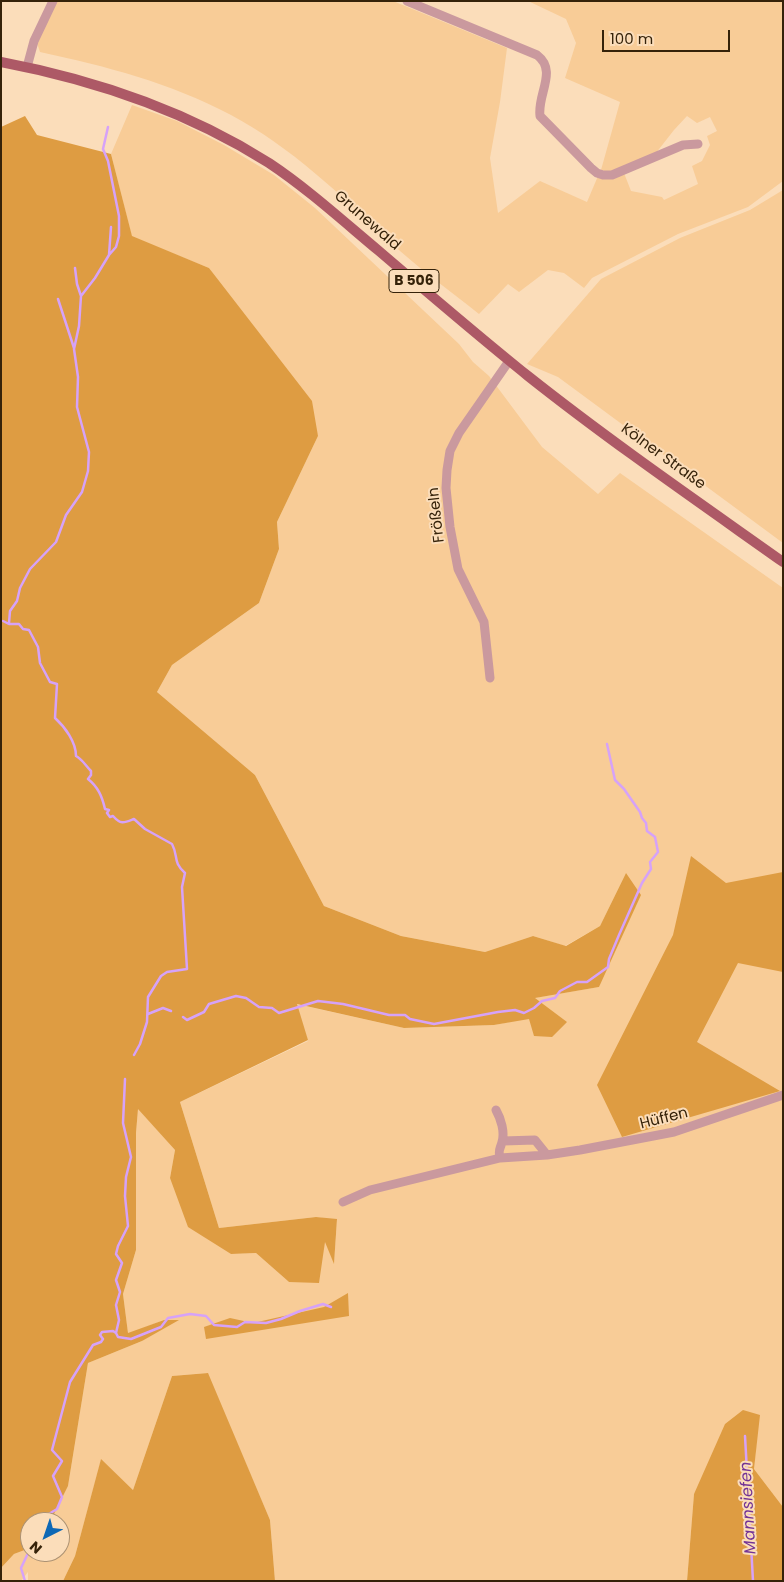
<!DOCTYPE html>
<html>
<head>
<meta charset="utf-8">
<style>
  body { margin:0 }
  #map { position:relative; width:784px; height:1582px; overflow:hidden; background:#fbddba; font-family:Poppins,sans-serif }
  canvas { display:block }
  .frame { position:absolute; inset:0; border:2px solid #352209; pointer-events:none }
  .north { position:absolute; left:20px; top:1512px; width:50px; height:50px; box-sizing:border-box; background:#fbddba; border:1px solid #ac9273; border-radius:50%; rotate:221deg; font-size:14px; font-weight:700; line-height:20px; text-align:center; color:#352209 }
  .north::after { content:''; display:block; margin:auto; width:18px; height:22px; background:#0e68b5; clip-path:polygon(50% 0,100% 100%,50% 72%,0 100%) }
  .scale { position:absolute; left:602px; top:30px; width:128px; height:22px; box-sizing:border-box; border:2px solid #352209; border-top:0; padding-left:6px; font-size:15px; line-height:18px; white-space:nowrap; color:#352209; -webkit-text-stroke:4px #fbddba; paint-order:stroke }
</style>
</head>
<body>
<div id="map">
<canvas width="784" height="1582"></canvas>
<div class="frame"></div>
<div class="north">N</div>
<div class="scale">100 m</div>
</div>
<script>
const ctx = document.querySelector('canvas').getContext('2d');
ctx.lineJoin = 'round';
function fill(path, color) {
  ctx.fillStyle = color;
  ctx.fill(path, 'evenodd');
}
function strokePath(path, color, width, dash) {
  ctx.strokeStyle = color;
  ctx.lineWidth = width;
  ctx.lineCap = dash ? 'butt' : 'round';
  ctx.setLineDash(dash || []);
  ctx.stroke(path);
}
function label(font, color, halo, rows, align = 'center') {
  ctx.font = font + ' Poppins,sans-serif';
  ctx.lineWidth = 4;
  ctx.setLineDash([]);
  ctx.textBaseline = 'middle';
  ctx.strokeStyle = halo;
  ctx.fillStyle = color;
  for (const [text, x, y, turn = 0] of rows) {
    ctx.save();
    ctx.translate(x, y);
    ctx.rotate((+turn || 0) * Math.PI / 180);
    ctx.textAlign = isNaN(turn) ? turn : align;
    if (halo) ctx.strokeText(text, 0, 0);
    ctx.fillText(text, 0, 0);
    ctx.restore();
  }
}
fill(new Path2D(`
  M 57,1 L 393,1 L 507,48 L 500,102 L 490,158 L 498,213 L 540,181 L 587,202 L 598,176 L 624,173 L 631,191 L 662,197 L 664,200 L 698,184 L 692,166 L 702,161 L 710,145 L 707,136 L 717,131 L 710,117 L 697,123 L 687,116 L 674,130 L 656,153 L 616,170 L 608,172 L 601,170 L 620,102 L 565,78 L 576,43 L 566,19 L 528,1 L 783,1 L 783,181 L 748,207 L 678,234 L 592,278 L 584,288 L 564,273 L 548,270 L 519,292 L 508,284 L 479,314 C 449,290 418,268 390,242 C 341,195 291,147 231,115 C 171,83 105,66 40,52 L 37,43 Z
  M 132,105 L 177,121 L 224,145 L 274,175 L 315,208 L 459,344 L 473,362 L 489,376 L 542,447 L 598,494 L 620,473 L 783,588 L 783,1507 L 754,1469 L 759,1415 L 694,1494 L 687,1581 L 275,1581 L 270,1520 L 207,1373 L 172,1376 L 133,1490 L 101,1460 L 75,1556 L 63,1581 L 28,1581 L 28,1572 L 21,1581 L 1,1581 L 1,1568 L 14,1554 L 30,1548 L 30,1552 L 60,1552 L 60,1522 L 50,1522 L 68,1486 L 88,1363 L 142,1341 L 164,1320 L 128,1334 L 123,1294 L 136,1250 L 136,1133 L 138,1108 L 175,1150 L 170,1178 L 231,1254 L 256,1253 L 289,1282 L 325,1240 L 334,1263 L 337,1220 L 316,1217 L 219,1228 L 180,1102 L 308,1041 L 296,1004 L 404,1028 L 494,1025 L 529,1018 L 534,998 L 599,987 L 626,873 L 600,926 L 565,946 L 533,936 L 485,952 L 401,936 L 324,906 L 255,775 L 157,692 L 172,665 L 259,603 L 279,549 L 277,522 L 318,436 L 209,268 L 132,237 L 111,154 Z
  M 783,190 L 783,543 L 558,377 L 527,364 L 601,279 L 680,238 L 750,210 Z`), '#f8cc97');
fill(new Path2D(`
  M 25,116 L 37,135 L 111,154 L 132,236 L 209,268 L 312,401 L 318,436 L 277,522 L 279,549 L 259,603 L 172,665 L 157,692 L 255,775 L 324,906 L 401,936 L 485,952 L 533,936 L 566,946 L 600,926 L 626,873 L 641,895 L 599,987 L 535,998 L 567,1022 L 552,1037 L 534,1036 L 529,1019 L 494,1025 L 404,1028 L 297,1004 L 308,1040 L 180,1102 L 219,1228 L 316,1217 L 337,1219 L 334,1264 L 325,1242 L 319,1283 L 289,1282 L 256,1253 L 231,1254 L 188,1227 L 170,1178 L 175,1150 L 138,1109 L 136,1133 L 136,1250 L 123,1294 L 128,1333 L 164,1320 L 179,1320 L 142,1341 L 88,1363 L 68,1486 L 50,1522 L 30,1522 L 30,1548 L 14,1554 L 1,1568 L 1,127 Z
  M 691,856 L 726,883 L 783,872 L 783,972 L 738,963 L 697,1042 L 780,1091 L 622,1137 L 597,1085 L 673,935 Z
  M 348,1293 L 349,1316 L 206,1339 L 204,1327 L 230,1318 L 253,1323 L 324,1307 Z
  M 208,1373 L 270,1520 L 275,1581 L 63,1581 L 75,1556 L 101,1459 L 133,1490 L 172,1376 Z
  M 743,1410 L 760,1415 L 754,1469 L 783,1507 L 783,1581 L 687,1581 L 694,1494 L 725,1424 Z`), '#de9c42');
strokePath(new Path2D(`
  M 109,255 L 111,227
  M 75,268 L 77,284 L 81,296
  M 58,299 L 74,348
  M 3,621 L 9,624 L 19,624 L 23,629 L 29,630 L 38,647 L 40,663 L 50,682 L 57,684 L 55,718 C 65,727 76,742 76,756 C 83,760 85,765 91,771 L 91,775 L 88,779 C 98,787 102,796 105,809 L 109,810 L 107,813 L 110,817 L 113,816 C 121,825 124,823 134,819 L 145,829 L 172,844 C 179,857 172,861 185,873 L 182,887 L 187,969 L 167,972 L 161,976 L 148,997 L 147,1022 L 140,1044 L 134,1055
  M 9,623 L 10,611 L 17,601 L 20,588 L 30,569 L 56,542 L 66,515 L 82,492 L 88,471 L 89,452 L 77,407 L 78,377 L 74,349 L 79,326 L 81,296 L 95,278 L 109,255 L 116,247 L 119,236 L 119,216 L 108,161 L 103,149 L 108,127
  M 148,1014 L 163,1008 L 171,1011
  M 183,1017 L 187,1020 L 204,1012 L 209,1004 L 236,996 L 246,998 L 259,1007 L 272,1008 L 279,1013 L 318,1001 L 343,1004 L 389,1015 L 405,1015 L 410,1019 L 434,1024 L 498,1012 L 515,1010 L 524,1013 L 534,1008 L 542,1001 L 555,998 L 560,991 L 577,982 L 587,982 L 608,967 L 609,959 L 619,935 L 642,883 L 651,869 L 650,862 L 658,852 L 655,837 L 647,831 L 646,823 L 642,818 L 640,812 L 624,789 L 615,780 L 607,744
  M 116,1333 L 118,1337 L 131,1339 L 161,1327 L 168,1318 L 190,1314 L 206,1316 L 214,1325 L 237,1327 L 245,1322 L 266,1323 L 281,1319 L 300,1311 L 323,1304 L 331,1307
  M 745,1436 L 753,1581
  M 39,1522 L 44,1517 L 57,1509 L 62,1497 L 53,1476 L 62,1461 L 52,1450 L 70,1382 L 93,1345 L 101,1342 L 103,1339 L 100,1335 L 102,1332 L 113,1331 L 116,1333 L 119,1320 L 116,1305 L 120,1292 L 116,1280 L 122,1263 L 116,1254 L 118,1246 L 128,1226 L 125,1196 L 126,1177 L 131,1157 L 123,1123 L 125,1079
  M 25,1581 L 21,1568 L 30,1549`), '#d6a2f8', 2.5);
strokePath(new Path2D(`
  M 407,1 L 537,55 C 558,71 537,94 540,116 L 591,168 L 597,173 L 603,175 L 612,175 L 683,145 L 698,144
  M 27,67 L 34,41 L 53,1
  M 490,678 L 484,622 L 458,569 L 450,527 L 446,488 L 447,470 L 450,451 L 459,433 L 509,361
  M 496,1110 C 501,1119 505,1132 502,1142 C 500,1150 498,1149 500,1158
  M 503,1141 L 535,1140 L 547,1155
  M 343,1202 L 370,1190 L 500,1158 L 547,1155 L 580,1150 L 674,1132 L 783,1095`), '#ca999e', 9);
strokePath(new Path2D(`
  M 1,62 C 96,80 187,111 269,163 C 308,189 343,221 379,251 C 428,293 477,335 528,376 C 610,441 697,501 783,562`), '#ad5966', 10);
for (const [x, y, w] of [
  [414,281,50]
]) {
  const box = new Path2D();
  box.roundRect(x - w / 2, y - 11.5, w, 23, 4);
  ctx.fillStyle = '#fbddba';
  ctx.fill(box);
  strokePath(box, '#352209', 1);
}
label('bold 14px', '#352209', null, [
  ["B 506",414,281]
]);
label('15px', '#352209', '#fbddba', [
  ["Grunewald",367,221,41],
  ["Kölner Straße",663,457,36],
  ["Frößeln",437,515,-96],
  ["Hüffen",664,1119,-14]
]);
label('italic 16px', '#733395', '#fbddba', [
  ["Mannsiefen",749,1508,-93]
]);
</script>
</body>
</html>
